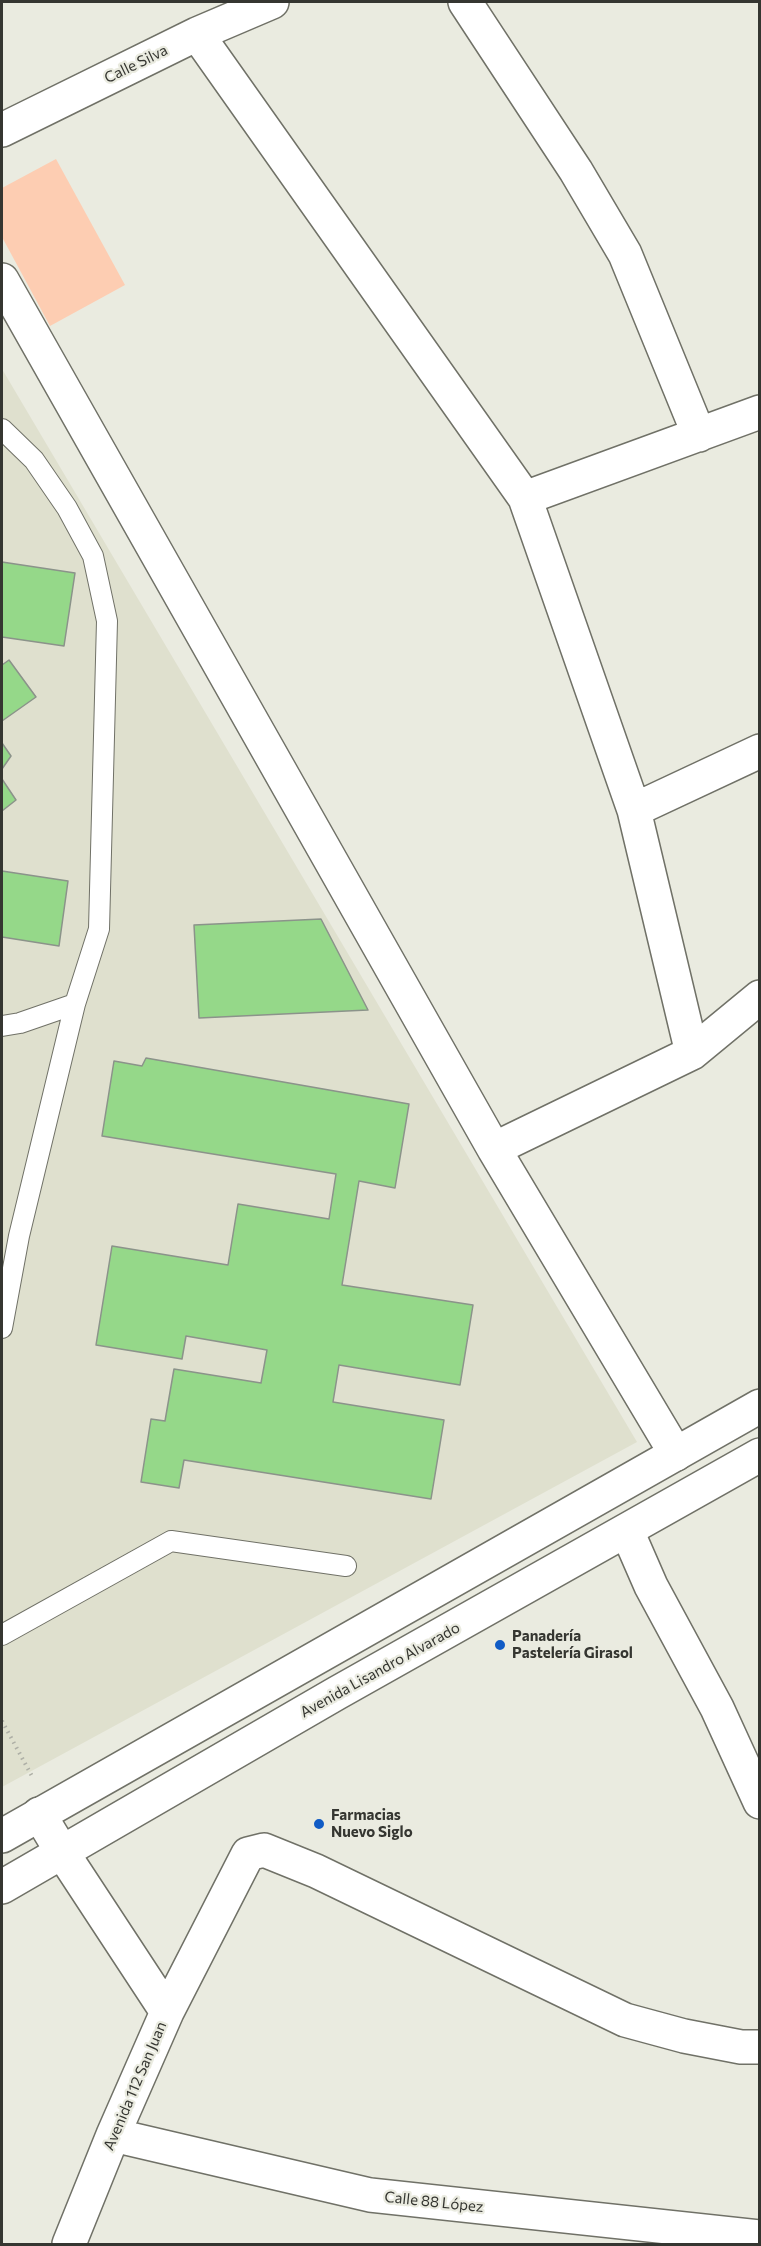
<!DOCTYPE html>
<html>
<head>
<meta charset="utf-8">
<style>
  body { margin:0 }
  #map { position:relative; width:761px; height:2246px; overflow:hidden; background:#eaebe0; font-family:Commissioner,sans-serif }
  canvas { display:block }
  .frame { position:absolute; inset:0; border:3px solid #353631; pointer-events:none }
</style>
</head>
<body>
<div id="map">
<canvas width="761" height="2246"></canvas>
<div class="frame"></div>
</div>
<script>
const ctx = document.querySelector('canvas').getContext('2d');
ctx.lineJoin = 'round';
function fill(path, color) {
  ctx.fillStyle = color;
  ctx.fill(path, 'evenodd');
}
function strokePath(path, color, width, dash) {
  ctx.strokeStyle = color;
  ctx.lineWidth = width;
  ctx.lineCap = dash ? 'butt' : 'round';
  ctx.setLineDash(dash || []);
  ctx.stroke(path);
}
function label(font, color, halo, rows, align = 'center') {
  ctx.font = font + ' Commissioner,sans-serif';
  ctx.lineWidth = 4.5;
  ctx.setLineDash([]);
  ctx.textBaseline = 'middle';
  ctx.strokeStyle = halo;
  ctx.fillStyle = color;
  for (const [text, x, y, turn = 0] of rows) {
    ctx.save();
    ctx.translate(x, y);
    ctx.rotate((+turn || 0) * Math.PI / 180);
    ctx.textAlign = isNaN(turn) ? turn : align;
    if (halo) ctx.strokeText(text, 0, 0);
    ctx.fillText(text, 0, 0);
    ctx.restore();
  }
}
fill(new Path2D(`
  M 2,369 L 637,1442 L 2,1787 Z`), '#dfe0ce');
fill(new Path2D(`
  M 56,159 L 125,285 L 50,326 L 2,237 L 2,188 Z`), '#fdcdb2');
const building = new Path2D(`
  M 2,562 L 75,573 L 64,646 L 2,637 Z
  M 9,660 L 36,697 L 2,721 L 2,665 Z
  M 2,743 L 11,756 L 2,769 Z
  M 2,779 L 16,800 L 2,811 Z
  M 2,871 L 68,881 L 59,946 L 2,937 Z
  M 321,919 L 368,1010 L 199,1018 L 194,925 Z
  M 146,1058 L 409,1104 L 395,1188 L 359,1181 L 342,1285 L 473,1305 L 460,1385 L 339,1365 L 333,1402 L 444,1420 L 431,1499 L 184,1460 L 179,1488 L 141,1482 L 151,1419 L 165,1421 L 174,1369 L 261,1383 L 267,1350 L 186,1336 L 182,1359 L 96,1345 L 112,1246 L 228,1265 L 238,1204 L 329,1219 L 336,1174 L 102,1136 L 114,1061 L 142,1066 Z`);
fill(building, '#95d889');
strokePath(building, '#8b938a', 1.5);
const service = new Path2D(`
  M 2,429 L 34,460 L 67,508 L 93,556 L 107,621 L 99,929 L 75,1004 L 20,1023 L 2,1026
  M 2,1328 L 19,1236 L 75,1004
  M 2,1635 L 171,1541 L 346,1566`);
const minor = new Path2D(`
  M 465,2 L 576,171 L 625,254 L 699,435
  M 197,34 L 525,498 L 634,810 L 692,1053
  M 2,130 L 197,34 L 272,2
  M 2,280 L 494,1149 L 676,1454
  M 525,498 L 760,412
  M 634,810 L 760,751
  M 494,1149 L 692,1053 L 760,997
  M 627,1531 L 651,1586 L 717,1708 L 760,1802
  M 39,1814 L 62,1852 L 167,2012 L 113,2135 L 69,2244
  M 167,2012 L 248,1854 L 264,1850 L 316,1871 L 625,2020 L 684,2036 L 741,2047 L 760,2047
  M 113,2135 L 370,2195 L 760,2237`);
const tertiary = new Path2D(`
  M 2,1836 L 760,1406
  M 2,1887 L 337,1693 L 760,1455`);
strokePath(service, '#707167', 22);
strokePath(minor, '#707167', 36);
strokePath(tertiary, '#707167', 36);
strokePath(new Path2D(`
  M 2,1721 L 33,1778`), '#aeafa6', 4, [1.5, 4.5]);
strokePath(service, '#fff', 20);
strokePath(minor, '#fff', 33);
strokePath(tertiary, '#fff', 33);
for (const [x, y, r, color] of [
  [500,1645,6,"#105bc5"],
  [319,1824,6,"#105bc5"]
]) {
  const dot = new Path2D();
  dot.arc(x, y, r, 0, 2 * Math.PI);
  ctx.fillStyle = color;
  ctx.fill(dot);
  strokePath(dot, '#eaebe0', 2);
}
label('15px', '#353631', '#eaebe0', [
  ["Calle Silva",136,64,-26],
  ["Avenida Lisandro Alvarado",380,1670,-29],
  ["Avenida 112 San Juan",135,2086,-67],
  ["Calle 88 López",434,2202,6]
]);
label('bold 15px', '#353631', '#eaebe0', [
  ["Panadería",512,1636],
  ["Pastelería Girasol",512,1653],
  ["Farmacias",331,1815],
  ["Nuevo Siglo",331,1832]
], 'left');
</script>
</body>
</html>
